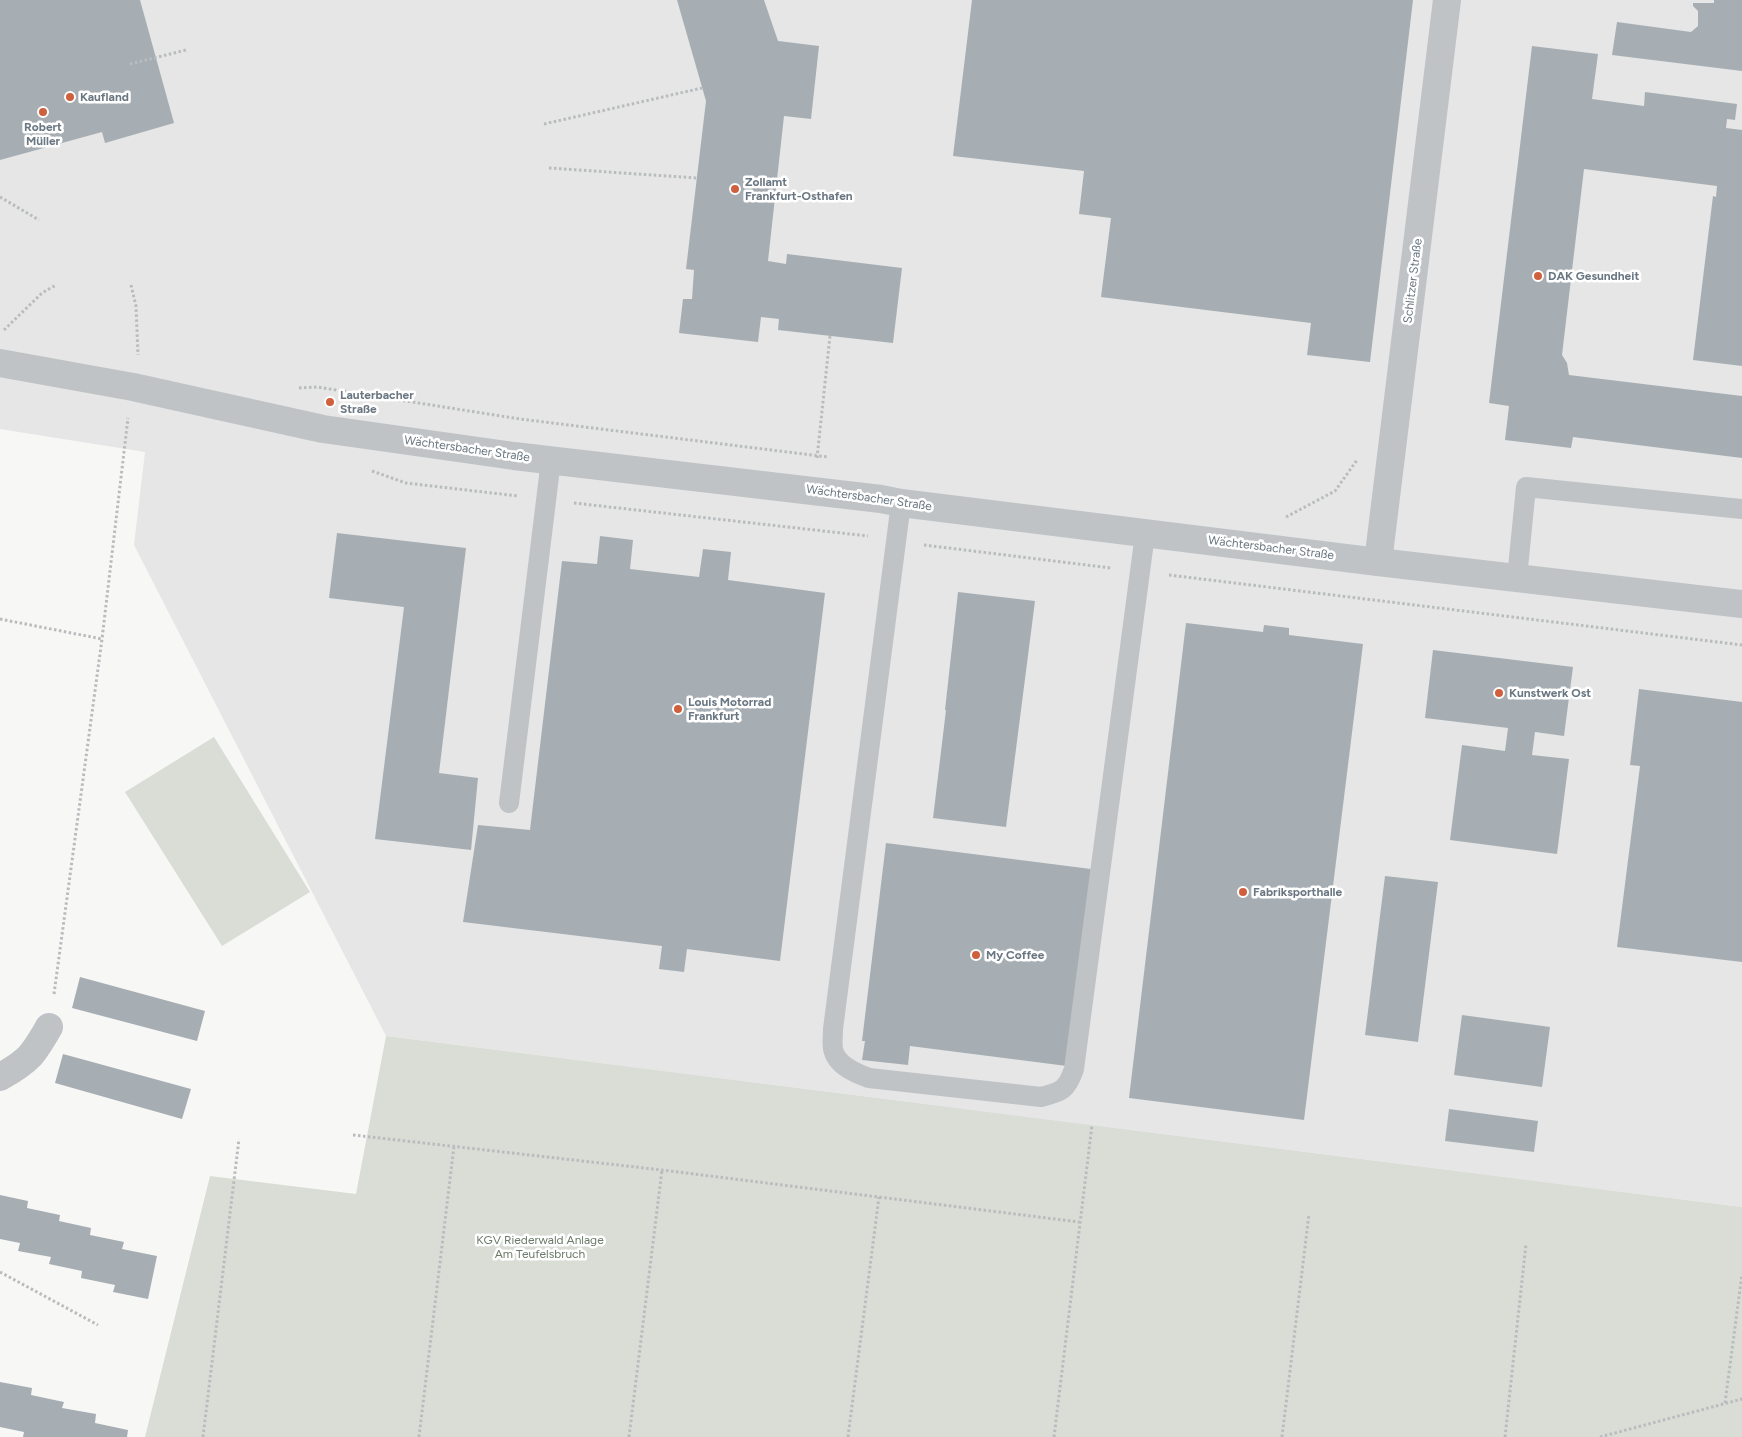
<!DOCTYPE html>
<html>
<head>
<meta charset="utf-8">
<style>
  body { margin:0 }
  canvas { display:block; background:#f7f7f5 }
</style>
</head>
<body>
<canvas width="1742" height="1437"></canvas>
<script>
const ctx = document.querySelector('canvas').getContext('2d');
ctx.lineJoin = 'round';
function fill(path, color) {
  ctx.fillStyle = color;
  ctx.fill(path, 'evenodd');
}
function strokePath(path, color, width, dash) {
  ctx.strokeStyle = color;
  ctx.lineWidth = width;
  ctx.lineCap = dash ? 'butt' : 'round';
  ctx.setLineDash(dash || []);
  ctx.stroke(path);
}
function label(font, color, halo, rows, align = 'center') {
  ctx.font = font + ' Figtree,sans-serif';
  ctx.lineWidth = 5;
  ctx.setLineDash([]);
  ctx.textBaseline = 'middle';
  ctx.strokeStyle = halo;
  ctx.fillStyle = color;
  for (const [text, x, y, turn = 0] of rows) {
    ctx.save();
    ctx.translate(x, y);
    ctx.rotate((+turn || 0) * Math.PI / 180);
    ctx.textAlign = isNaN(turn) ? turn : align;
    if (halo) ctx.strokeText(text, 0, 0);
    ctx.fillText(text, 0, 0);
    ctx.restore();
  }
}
fill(new Path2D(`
  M 0,0 L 1742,0 L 1742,1207 L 386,1036 L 134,545 L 145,452 L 0,429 Z`), '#e5e6e5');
fill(new Path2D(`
  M 214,737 L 310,892 L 222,946 L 125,792 Z
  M 386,1036 L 1742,1207 L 1742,1437 L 145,1437 L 210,1176 L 356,1194 Z`), '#d9ddd6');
fill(new Path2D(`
  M 0,0 L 140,0 L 174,123 L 105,143 L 102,132 L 0,160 Z
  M 677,0 L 764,0 L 778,41 L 819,46 L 811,119 L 784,116 L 768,261 L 786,264 L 787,254 L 902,268 L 893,343 L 778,330 L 779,319 L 761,317 L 758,342 L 679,333 L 683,299 L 692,299 L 694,270 L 686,269 L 706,101 Z
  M 972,0 L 1413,0 L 1370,362 L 1307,355 L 1311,323 L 1101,297 L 1111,218 L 1079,214 L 1084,171 L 953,156 Z
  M 1714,0 L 1742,0 L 1742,71 L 1612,55 L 1617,22 L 1691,32 L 1698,26 L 1698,11 L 1693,6 L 1693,3 L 1714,3 Z
  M 1532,46 L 1598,54 L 1592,99 L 1644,106 L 1645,92 L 1737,104 L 1735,120 L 1727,119 L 1726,128 L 1742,130 L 1742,366 L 1693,360 L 1713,196 L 1716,197 L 1717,186 L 1584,169 L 1562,355 L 1567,363 L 1569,375 L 1742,396 L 1742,458 L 1573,437 L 1571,448 L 1505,440 L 1509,406 L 1489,403 Z
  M 337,533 L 466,548 L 439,773 L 478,778 L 471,850 L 375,839 L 404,607 L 329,598 Z
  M 600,536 L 633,540 L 630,569 L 699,577 L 703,549 L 731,552 L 728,580 L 825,593 L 780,961 L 687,949 L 684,972 L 659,969 L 662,946 L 463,922 L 478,825 L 530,830 L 562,561 L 597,564 Z
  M 958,592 L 1035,601 L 1006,827 L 933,818 L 946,710 L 945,710 Z
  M 1186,623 L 1263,632 L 1264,625 L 1289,628 L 1289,635 L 1363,644 L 1304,1120 L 1129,1098 Z
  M 1433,650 L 1573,667 L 1564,736 L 1535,732 L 1532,755 L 1569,759 L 1557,854 L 1450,840 L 1462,745 L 1505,751 L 1508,728 L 1425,718 Z
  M 1639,689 L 1742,702 L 1742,962 L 1617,947 L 1640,766 L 1630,765 Z
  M 886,843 L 1091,869 L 1067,1066 L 910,1046 L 908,1065 L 862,1060 L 865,1041 L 862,1041 Z
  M 1385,876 L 1438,882 L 1418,1042 L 1365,1035 Z
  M 80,977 L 205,1011 L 197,1041 L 72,1008 Z
  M 1462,1015 L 1550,1027 L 1542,1087 L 1454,1075 Z
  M 63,1054 L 191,1089 L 182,1119 L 55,1083 Z
  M 1449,1109 L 1538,1121 L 1534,1152 L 1445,1141 Z
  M 0,1195 L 28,1201 L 27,1208 L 60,1215 L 59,1221 L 91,1228 L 90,1235 L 124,1242 L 122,1249 L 157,1256 L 148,1299 L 113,1292 L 115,1285 L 81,1278 L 82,1271 L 49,1264 L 51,1257 L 18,1251 L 20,1243 L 0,1239 Z
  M 0,1382 L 32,1388 L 31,1395 L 64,1402 L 62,1408 L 96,1414 L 95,1423 L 128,1430 L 127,1437 L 23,1437 L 24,1432 L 0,1427 Z`), '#a7aeb3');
strokePath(new Path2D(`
  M 130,64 L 186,50
  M 544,124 L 702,88
  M 549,168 L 697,178
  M 0,197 L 39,220
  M 131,285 L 136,306 L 138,355
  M 4,330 L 42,293 L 56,285
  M 299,388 L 317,387 L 520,419 L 828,457
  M 817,458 L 830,336
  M 372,471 L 406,483 L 518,496
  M 574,503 L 868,536
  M 1286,517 L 1335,491 L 1357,460
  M 924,545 L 1111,568
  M 1169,575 L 1742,645
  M 0,619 L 102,639
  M 54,994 L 102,639 L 128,418
  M 353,1135 L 662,1170 L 1079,1222
  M 0,1272 L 98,1325
  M 1725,1403 L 1742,1274
  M 203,1437 L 239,1139
  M 419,1437 L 454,1146
  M 629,1437 L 662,1170
  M 848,1437 L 879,1197
  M 1054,1437 L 1092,1125
  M 1282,1437 L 1309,1214
  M 1505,1437 L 1526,1244
  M 1600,1437 L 1742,1399`), '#b9bcbe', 3, [2.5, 2.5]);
strokePath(new Path2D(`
  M 901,503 L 833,1029 C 833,1035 832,1043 833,1049 C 836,1065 855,1073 869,1078 L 1041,1097 C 1061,1092 1067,1090 1074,1069 L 1145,534
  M 1517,578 L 1526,487 L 1742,509
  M 509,803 L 551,460`), '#bfc3c6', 20);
strokePath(new Path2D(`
  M 1378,562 L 1447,0
  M 0,1077 C 29,1061 33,1055 49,1027`), '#bfc3c6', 28);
strokePath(new Path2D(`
  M 0,363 L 133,387 L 323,429 L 514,456 L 881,499 L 901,503 L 1378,562 L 1742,604`), '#bfc3c6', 28);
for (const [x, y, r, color] of [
  [70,97,5,"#cf5f3d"],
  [43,112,5,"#cf5f3d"],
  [735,189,5,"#cf5f3d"],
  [1538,276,5,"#cf5f3d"],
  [330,402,5,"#cf5f3d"],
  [1499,693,5,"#cf5f3d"],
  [678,709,5,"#cf5f3d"],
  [1243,892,5,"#cf5f3d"],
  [976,955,5,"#cf5f3d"]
]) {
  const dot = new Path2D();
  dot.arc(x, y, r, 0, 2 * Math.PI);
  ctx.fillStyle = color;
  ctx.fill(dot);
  strokePath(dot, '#fff', 2);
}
label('bold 12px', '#6a7782', '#fff', [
  ["Kaufland",80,97],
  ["Robert",43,127,"center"],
  ["Müller",43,141,"center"],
  ["Zollamt",745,182],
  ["Frankfurt-Osthafen",745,196],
  ["DAK Gesundheit",1548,276],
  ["Lauterbacher",340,395],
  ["Straße",340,409],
  ["Kunstwerk Ost",1509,693],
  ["Louis Motorrad",688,702],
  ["Frankfurt",688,716],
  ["Fabriksporthalle",1253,892],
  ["My Coffee",986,955]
], 'left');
label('12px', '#6a7782', '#fff', [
  ["Schlitzer Straße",1413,281,-83],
  ["Wächtersbacher Straße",467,449,8],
  ["Wächtersbacher Straße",869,498,8],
  ["Wächtersbacher Straße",1271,548,7]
]);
label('12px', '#6b7a68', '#fff', [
  ["KGV Riederwald Anlage",540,1240],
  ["Am Teufelsbruch",540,1254]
]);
</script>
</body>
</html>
